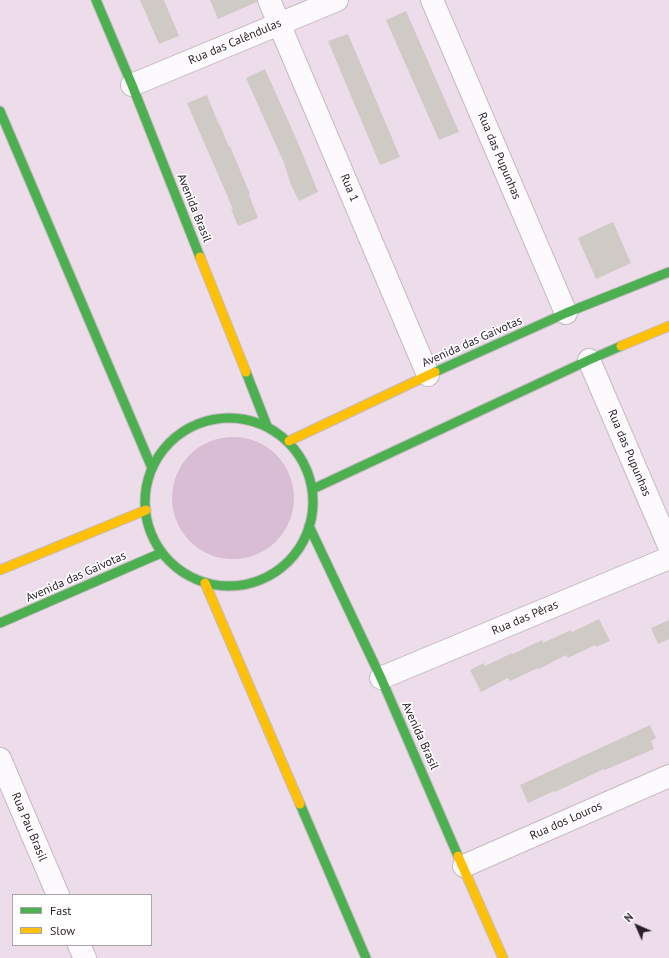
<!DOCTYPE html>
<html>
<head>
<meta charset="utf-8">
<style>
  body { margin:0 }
  #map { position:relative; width:669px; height:958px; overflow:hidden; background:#eddcea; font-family:"PT Sans",sans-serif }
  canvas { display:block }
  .legend { position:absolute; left:12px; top:894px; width:140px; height:52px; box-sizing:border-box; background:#fff; border:1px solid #aaa5a9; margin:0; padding:5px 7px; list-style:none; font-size:12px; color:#2a1f28 }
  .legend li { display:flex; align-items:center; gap:8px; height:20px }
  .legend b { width:20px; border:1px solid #aaa5a9 }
  .north { position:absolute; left:617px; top:906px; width:40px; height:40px; -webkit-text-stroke:3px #fff; paint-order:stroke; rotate:315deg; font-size:11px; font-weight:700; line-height:16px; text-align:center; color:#2a1f28 }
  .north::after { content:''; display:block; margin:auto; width:14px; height:18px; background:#2a1f28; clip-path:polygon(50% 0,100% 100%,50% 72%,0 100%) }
</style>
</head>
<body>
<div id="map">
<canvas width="669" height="958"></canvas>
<ul class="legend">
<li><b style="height:5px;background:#4caf50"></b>Fast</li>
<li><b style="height:5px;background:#ffc107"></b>Slow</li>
</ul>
<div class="north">N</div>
</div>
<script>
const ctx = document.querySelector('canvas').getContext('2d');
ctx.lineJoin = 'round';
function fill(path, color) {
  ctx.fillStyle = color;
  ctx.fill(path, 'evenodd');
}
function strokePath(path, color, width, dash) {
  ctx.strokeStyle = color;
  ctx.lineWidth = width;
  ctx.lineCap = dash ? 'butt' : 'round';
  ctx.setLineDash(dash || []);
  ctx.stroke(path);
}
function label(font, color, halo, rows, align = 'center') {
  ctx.font = font + ' "PT Sans",sans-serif';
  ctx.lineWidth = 3.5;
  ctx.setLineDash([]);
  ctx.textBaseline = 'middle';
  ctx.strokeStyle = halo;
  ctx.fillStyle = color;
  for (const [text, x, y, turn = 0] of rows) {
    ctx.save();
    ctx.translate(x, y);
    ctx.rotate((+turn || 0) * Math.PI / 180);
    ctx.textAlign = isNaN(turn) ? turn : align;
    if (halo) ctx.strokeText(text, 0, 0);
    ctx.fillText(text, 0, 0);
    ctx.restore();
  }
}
fill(new Path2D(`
  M172 498a61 61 0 1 1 122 0a61 61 0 1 1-122 0Z`), '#d9bdd4');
fill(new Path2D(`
  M 140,0 L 164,0 L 179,36 L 159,44 Z
  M 210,0 L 257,0 L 257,2 L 218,19 Z
  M 406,11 L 459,132 L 439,140 L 386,20 Z
  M 348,34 L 400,157 L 380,165 L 328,41 Z
  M 265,69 L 299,145 L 318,192 L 299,201 L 291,185 L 284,163 L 246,78 Z
  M 207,95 L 219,125 L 220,125 L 229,147 L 230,146 L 250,194 L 249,195 L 258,218 L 238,226 L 231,209 L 233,209 L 187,103 Z
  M 613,222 L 631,263 L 596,279 L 578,238 Z
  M 599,619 L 610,641 L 596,647 L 595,645 L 568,658 L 566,655 L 539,669 L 538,668 L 510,681 L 508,678 L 481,692 L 470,670 L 484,663 L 485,666 L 512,653 L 513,654 L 542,640 L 543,643 L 571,630 L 572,632 Z
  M 669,620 L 669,639 L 658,644 L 651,628 Z
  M 650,725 L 656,738 L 651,741 L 654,749 L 605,770 L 604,769 L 555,792 L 554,791 L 528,803 L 520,785 Z`), '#d0cac7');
const street = new Path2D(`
  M 269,0 L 428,375
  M 432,0 L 566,313
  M 132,85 L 337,0
  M 589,360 L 669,546
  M 381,678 L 669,558
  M 0,759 L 58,895
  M 464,866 L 669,776
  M 79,945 L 85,958`);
const fast = new Path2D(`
  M 96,0 L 132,85 L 200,257
  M 0,111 L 152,468
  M 246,372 L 267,426
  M 435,372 L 566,313 L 669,272
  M145 502a84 84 0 1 1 168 0a84 84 0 1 1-168 0Z
  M 313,489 L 589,360 L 621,346
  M 309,526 L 381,678 L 458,856
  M 0,623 L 161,553
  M 300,804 L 366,958`);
const slow = new Path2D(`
  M 200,257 L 246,372
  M 621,346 L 669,326
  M 289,441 L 435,372
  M 0,570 L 146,510
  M 205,583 L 300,804
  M 458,856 L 503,958`);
strokePath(street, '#c6bac3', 24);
strokePath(fast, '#c6bac3', 11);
strokePath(slow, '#c6bac3', 11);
strokePath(street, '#fcfafc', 22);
strokePath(fast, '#4caf50', 9);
strokePath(slow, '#ffc107', 9);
label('12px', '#2a1f28', '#fff', [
  ["Rua das Calêndulas",235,42,-23],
  ["Rua das Pupunhas",499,156,67],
  ["Rua 1",349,188,67],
  ["Avenida Brasil",194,208,68],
  ["Avenida das Gaivotas",472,342,-24],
  ["Rua das Pupunhas",629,453,67],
  ["Avenida das Gaivotas",76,577,-24],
  ["Rua das Pêras",525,618,-23],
  ["Avenida Brasil",420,736,66],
  ["Rua dos Louros",566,821,-24],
  ["Rua Pau Brasil",29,827,67]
]);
</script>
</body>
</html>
